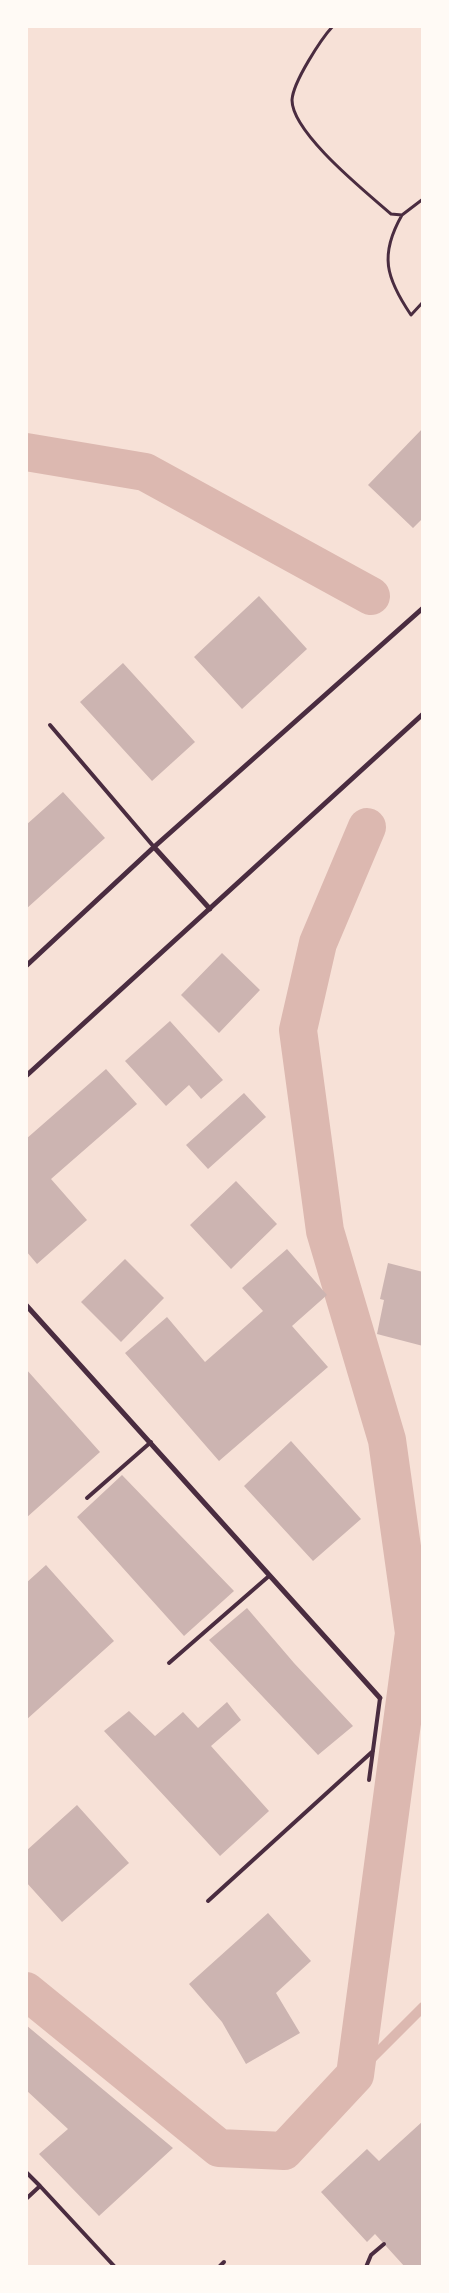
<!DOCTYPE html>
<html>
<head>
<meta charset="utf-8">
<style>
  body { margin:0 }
  #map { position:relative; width:449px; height:2293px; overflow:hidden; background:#f7e1d7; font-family:"Source Sans 3",sans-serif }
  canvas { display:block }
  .frame { position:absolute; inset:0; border:28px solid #fffaf5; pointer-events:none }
</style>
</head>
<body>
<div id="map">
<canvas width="449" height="2293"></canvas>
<div class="frame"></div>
</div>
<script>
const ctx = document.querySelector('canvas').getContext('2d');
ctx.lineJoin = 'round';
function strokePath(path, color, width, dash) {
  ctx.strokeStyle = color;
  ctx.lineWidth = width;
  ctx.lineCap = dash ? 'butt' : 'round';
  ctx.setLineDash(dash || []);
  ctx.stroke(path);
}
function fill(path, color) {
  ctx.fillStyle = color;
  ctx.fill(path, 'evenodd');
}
strokePath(new Path2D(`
  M 355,2075 L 423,2007`), '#dcb8b0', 10);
strokePath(new Path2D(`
  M 26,452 L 145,472 L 371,596
  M 26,1991 L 219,2148 L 284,2151 L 355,2075 L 414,1633 L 387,1440 L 325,1231 L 298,1030 L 318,943 L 367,827`), '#dcb8b0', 38);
fill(new Path2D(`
  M 423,428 L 423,518 L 413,528 L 368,485 Z
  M 259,596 L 307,649 L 242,709 L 194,657 Z
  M 123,663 L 195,742 L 152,781 L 80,702 Z
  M 63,792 L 105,838 L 26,909 L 26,825 Z
  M 222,953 L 260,990 L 219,1033 L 181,995 Z
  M 170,1021 L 223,1080 L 201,1099 L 189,1085 L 166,1106 L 125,1061 Z
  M 106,1069 L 137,1104 L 51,1179 L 87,1220 L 37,1264 L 26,1251 L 26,1139 Z
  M 244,1093 L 266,1117 L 208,1169 L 186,1145 Z
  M 236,1181 L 277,1224 L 231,1269 L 190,1225 Z
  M 287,1249 L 327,1295 L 292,1326 L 328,1367 L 219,1461 L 125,1353 L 167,1317 L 205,1362 L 263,1311 L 242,1288 Z
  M 125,1259 L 164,1298 L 121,1342 L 81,1302 Z
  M 388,1263 L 423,1272 L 423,1346 L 377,1334 L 384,1300 L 380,1299 Z
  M 26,1369 L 100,1452 L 26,1518 Z
  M 291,1441 L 361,1519 L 313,1561 L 244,1486 Z
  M 122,1475 L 234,1591 L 184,1636 L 77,1517 Z
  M 46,1565 L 114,1641 L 26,1720 L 26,1583 Z
  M 247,1608 L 294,1663 L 353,1726 L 318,1755 L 209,1640 Z
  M 227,1702 L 241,1720 L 211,1746 L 269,1811 L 220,1856 L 104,1731 L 129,1711 L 155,1736 L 183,1712 L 198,1728 Z
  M 77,1805 L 129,1863 L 62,1922 L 26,1882 L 26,1851 Z
  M 268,1913 L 311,1961 L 276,1993 L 300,2033 L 246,2064 L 222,2022 L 189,1984 Z
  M 26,2025 L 173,2148 L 99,2216 L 39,2154 L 68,2129 L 26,2090 Z
  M 423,2121 L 423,2267 L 405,2267 L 375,2234 L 367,2242 L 321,2192 L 367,2149 L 379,2161 Z`), '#ccb4b1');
strokePath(new Path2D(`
  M 333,26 C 321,39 293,82 292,100 C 292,133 366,192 391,214 L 402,215 L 423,199
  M 402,215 C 379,255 386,278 411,315 L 423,302`), '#4a2c40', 3);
strokePath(new Path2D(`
  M 50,725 L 154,847
  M 87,1498 L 151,1442
  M 169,1663 L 269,1576
  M 369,1780 L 380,1698
  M 208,1901 L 373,1751
  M 26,2172 L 40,2186 L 26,2199
  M 40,2186 L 115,2267
  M 219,2267 L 224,2262
  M 366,2267 L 371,2255 L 384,2244`), '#4a2c40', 4);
strokePath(new Path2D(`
  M 154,847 L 210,909
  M 26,966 L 154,847 L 423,608
  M 26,1076 L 423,714
  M 26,1305 L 380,1698`), '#4a2c40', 5);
</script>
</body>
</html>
